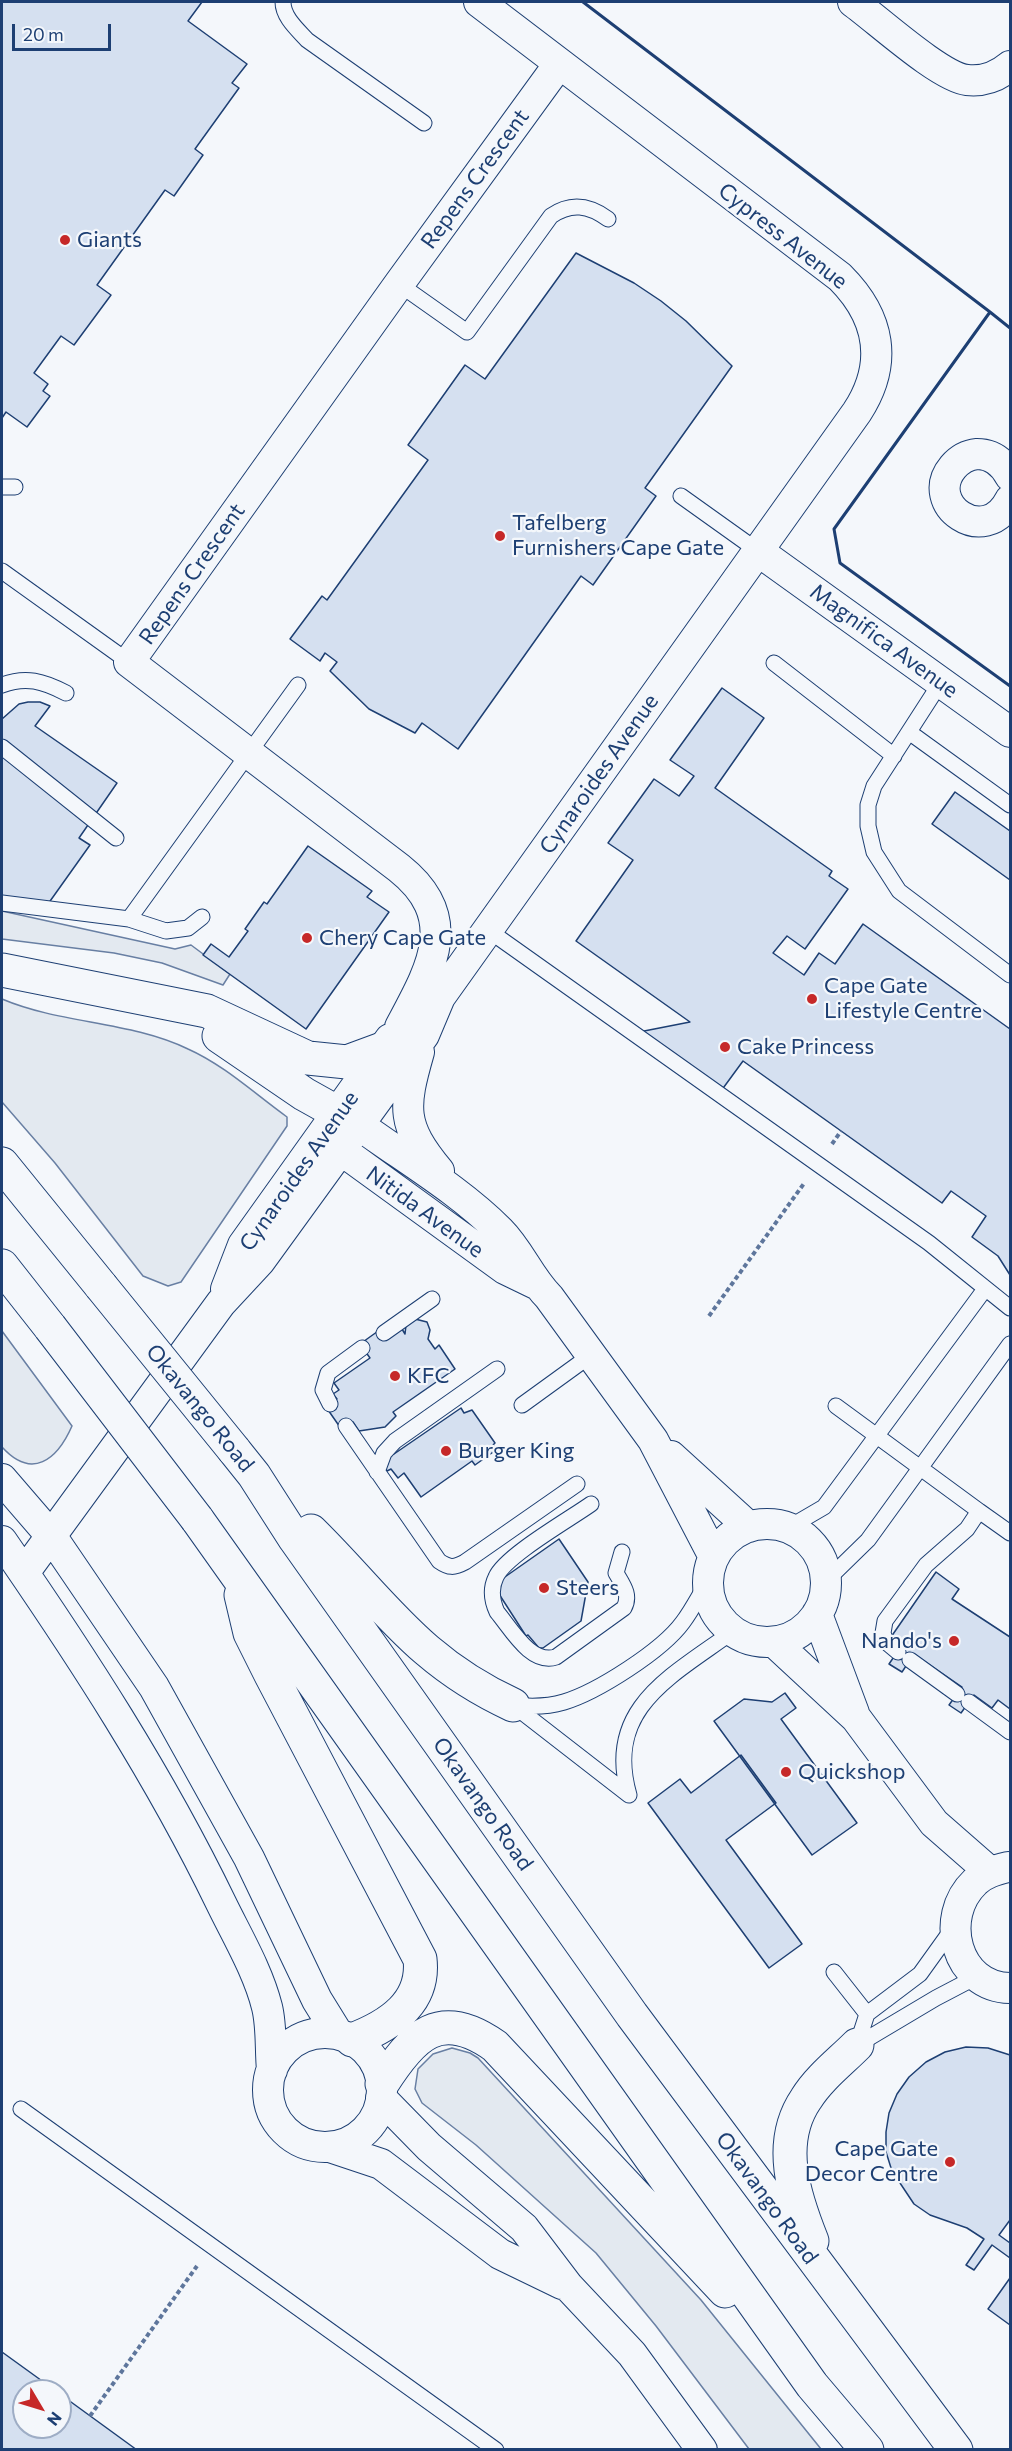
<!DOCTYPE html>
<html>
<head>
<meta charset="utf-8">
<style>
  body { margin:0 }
  #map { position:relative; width:1012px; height:2451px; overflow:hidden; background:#f4f7fb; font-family:Commissioner,sans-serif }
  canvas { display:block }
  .frame { position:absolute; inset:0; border:3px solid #1d3f73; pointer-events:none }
  .north { position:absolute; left:12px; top:2379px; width:60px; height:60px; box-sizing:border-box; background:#f4f7fb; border:2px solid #9eadc5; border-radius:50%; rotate:128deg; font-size:16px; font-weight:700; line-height:24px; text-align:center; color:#1d3f73 }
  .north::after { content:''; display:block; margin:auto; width:21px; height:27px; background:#c62828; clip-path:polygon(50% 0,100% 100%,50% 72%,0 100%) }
  .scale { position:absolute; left:12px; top:24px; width:99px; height:27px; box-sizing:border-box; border:3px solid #1d3f73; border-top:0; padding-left:8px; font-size:18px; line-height:21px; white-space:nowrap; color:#1d3f73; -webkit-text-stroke:4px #f4f7fb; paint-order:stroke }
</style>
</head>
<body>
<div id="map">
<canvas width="1012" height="2451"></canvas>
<div class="frame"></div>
<div class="north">N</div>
<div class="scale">20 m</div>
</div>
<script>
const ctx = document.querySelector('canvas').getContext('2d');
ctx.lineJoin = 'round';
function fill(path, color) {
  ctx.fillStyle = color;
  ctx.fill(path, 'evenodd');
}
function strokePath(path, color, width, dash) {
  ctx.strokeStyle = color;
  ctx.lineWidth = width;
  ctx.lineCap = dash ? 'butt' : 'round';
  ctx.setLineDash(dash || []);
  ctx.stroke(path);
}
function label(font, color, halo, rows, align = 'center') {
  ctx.font = font + ' Commissioner,sans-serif';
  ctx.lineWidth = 4.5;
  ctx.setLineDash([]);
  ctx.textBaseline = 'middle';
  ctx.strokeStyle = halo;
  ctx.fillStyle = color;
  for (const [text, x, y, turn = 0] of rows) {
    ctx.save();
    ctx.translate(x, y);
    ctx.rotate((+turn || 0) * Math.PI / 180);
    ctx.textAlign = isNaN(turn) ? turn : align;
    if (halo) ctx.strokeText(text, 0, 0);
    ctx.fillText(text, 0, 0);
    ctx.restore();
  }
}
const green = new Path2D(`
  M 2,911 L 175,949 L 191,945 L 230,974 L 223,985 L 162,963 L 114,953 L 2,939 Z
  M 2,999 C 61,1024 130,1021 188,1049 C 224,1065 255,1094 287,1117 L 287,1126 L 181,1282 L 168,1286 L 143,1276 L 55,1163 L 2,1102 Z
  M 2,1331 L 72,1426 C 57,1460 32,1480 2,1447 Z
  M 452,2048 L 470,2053 L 478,2058 L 701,2300 L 821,2449 L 749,2449 L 656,2326 L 596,2253 L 476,2145 L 422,2103 L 415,2089 L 418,2069 L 433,2054 Z`);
fill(green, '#e3e9f0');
strokePath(green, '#687fa3', 1.5);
const building = new Path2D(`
  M 2,2 L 202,2 L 188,21 L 247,64 L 232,83 L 239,88 L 195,149 L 203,155 L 174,196 L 165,190 L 97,285 L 111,295 L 74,345 L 61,336 L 34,373 L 48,384 L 43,391 L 50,396 L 27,427 L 6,412 L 2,418 Z
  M 576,253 L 634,283 L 661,301 L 686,321 L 732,366 L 645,488 L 656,496 L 593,585 L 581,576 L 458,749 L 422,723 L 415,733 L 369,709 L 330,671 L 337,662 L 325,653 L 320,661 L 290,639 L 322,596 L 327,600 L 428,460 L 408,445 L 465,365 L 485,379 Z
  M 722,688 L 764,718 L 715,788 L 832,871 L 829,876 L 848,889 L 805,949 L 787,936 L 773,953 L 804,975 L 819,953 L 835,964 L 863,924 L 1010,1029 L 1010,1275 L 998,1256 L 972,1237 L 986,1216 L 951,1191 L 942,1203 L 743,1061 L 721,1091 L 639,1032 L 690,1022 L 576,941 L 633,860 L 608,843 L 654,779 L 679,796 L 694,776 L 670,760 Z
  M 28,702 L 40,702 L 50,706 L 35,726 L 117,783 L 79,838 L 90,845 L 48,904 L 45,901 L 43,906 L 2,898 L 2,719 L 19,704 Z
  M 955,792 L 1010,831 L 1010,880 L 932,824 Z
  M 308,846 L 372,891 L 367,897 L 389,912 L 306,1029 L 203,955 L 211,944 L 229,957 L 248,931 L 245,929 L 264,902 L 267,904 Z
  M 415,1319 L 427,1322 L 430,1330 L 428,1339 L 435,1349 L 439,1345 L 455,1369 L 393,1412 L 396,1416 L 385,1427 L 359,1431 L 353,1422 L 342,1430 L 326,1407 L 337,1399 L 333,1394 L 339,1390 L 334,1383 L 370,1358 L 360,1344 L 381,1329 L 388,1339 L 402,1329 L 405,1334 L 406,1325 Z
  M 461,1408 L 464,1413 L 472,1410 L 495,1443 L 493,1445 L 496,1450 L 475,1465 L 472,1461 L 421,1497 L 404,1473 L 398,1478 L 391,1469 L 387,1471 L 384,1466 L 390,1449 L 394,1454 Z
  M 559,1539 L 588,1582 L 581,1621 L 543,1648 L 539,1648 L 528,1635 L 526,1636 L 499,1594 L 502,1579 Z
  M 936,1572 L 959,1589 L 952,1599 L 1010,1637 L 1010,1709 L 998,1700 L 992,1708 L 974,1695 L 961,1713 L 949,1705 L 962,1687 L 914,1654 L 902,1672 L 889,1664 L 902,1645 L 891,1637 Z
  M 785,1693 L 796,1708 L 781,1719 L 857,1823 L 812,1855 L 714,1721 L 744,1699 L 772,1702 Z
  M 741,1755 L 776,1803 L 726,1840 L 802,1944 L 769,1968 L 648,1803 L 680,1779 L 691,1793 Z
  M 966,2047 L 988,2048 L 1010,2055 L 1010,2220 L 999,2235 L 1010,2243 L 1010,2258 L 992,2245 L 974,2270 L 966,2265 L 984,2239 L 967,2228 L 930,2215 L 914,2204 L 892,2171 L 886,2152 L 886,2132 L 889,2113 L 897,2094 L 909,2077 L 926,2062 L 945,2052 Z
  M 1010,2278 L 1010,2325 L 988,2309 Z
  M 2,2352 L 56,2391 L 24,2391 L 24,2427 L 60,2427 L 60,2394 L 137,2450 L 2,2450 Z`);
fill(building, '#d5e0f0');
strokePath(building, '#1d3f73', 1.5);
const service = new Path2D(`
  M 283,2 C 283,17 297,29 307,40 L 424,123
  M 399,284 L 467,332 L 551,216 C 571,202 589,205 608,219
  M 2,487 L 15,487
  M 681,496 L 758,551
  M 2,571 L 129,662
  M 774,663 L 894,756
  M 941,682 L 874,786 L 868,805 L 868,826 L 874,852 L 899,891 L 1010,975
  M 2,685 C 26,676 43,681 66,693
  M 909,732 L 1010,805
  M 2,747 L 116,838
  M 2,903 L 129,919 L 166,931 L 188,928 L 202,917
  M 129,919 L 298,685
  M 488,930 L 929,1243 L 1010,1308
  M 384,1333 L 432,1299
  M 330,1404 L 323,1390 L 328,1373 L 362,1348
  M 522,1405 L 591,1355
  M 836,1406 L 979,1511
  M 346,1426 L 439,1561 C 449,1568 454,1568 465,1562 L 577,1484
  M 377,1472 L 384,1453 L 395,1441 L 497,1369
  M 591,1504 C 570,1519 505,1556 496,1577 C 490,1589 492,1601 497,1612 C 512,1630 531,1665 556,1657 L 624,1608 C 631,1595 623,1585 616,1573 L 622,1552
  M 788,1528 L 824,1507 L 985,1289
  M 826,1581 L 868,1540 L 1010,1344
  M 898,1652 L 886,1642 L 883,1633 L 885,1621 L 926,1565 L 967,1529 L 979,1511 L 1010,1533
  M 910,1660 L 957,1694
  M 969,1702 L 1010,1732
  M 513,1705 C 530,1707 547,1707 564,1702 C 597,1692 662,1651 683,1622 C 692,1610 699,1596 707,1583
  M 513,1705 L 629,1795
  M 629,1795 C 604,1708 672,1676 732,1632
  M 834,1972 L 867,2014
  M 857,2045 L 867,2014 L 920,1974 L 953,1928
  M 857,2045 L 936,1998 L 978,1976
  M 21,2109 L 496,2450`);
const minor = new Path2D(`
  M 853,2 C 878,20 940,77 967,80 C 984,82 998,76 1010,66
  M 1010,476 C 1003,463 993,454 977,454 C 967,455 959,460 953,467 C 922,504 985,549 1010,500
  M 758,551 L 1010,732
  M 400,1027 C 431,969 462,918 399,868 L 129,662 L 399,284 L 559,64
  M 419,1052 C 403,1108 401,1125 439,1171
  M 343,1116 L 359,1125 C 406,1159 459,1190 500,1231 C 520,1251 529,1277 549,1297 L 653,1440 L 714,1557
  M 332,1131 L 341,1150 L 505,1269 L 536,1284
  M 226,1289 L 243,1245 L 390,1039
  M 671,1456 L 749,1527
  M 2,1479 L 52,1537 L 154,1687 L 249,1858 L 317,2000 L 338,2034
  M708 1583a59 59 0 1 1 118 0a59 59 0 1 1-118 0Z
  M 2,1541 C 82,1657 159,1775 221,1903 C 237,1936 258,1971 267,2007 C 272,2027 270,2050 272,2070
  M 24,1573 L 221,1303 L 260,1261 L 424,1035 L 440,997 L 857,412 C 889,363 880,317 840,277 L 479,2
  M 817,1614 L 854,1713
  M 774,1642 L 856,1718 L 934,1823 L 990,1872
  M 1008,1867 C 996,1870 984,1873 975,1882 C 938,1917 956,1987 1010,1988
  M268 2090a57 57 0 1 1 114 0a57 57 0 1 1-114 0Z
  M 381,2098 L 429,2147 L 524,2228 L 568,2286 L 632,2354 L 702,2450
  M 330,2147 L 381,2164 L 500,2254 L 562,2284`);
const secondary = new Path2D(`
  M 2,970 L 207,1011 L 308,1058 L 347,1062 L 385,1048
  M 219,1036 L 304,1094 L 338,1113
  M 2,1164 L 101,1286
  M 2,1266 L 50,1327
  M 234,1450 L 254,1475 L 295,1539 L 632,2015 L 956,2450
  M 197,1519 L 812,2385 L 867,2450
  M 311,1531 C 382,1601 417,1661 513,1705
  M 241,1595 L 250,1633 L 271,1675 L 420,1959 C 425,2003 389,2026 352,2040
  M 382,2084 C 413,2035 440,2007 495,2046 L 725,2291
  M 812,2241 C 794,2196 776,2143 806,2099 C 819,2078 840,2062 857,2045`);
strokePath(service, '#1d3f73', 17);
strokePath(minor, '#1d3f73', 32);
strokePath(secondary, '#1d3f73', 35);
strokePath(new Path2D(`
  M 832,1144 L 841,1131
  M 709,1316 L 805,1182
  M 90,2416 L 197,2266`), '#5e769c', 4, [4.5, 3]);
strokePath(service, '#f4f7fb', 15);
strokePath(minor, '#f4f7fb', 30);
strokePath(secondary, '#f4f7fb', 33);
const secondaryBridge = new Path2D(`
  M 101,1286 L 234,1450
  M 50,1327 L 197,1519`);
strokePath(secondaryBridge, '#1d3f73', 35, []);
strokePath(secondaryBridge, '#f4f7fb', 33);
strokePath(new Path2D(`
  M 583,2 L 990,312 L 834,529 L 840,563 L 1010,686
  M 990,312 L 1010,328`), '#1d3f73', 3);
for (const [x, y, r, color] of [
  [65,240,6,"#c62828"],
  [500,536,6,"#c62828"],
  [307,938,6,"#c62828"],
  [812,999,6,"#c62828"],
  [725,1047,6,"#c62828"],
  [395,1376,6,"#c62828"],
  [446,1451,6,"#c62828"],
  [544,1588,6,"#c62828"],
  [954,1641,6,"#c62828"],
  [786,1772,6,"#c62828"],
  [950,2162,6,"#c62828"]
]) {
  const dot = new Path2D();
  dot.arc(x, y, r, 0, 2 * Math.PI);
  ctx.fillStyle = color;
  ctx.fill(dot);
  strokePath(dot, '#f4f7fb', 2);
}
label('22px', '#1d3f73', '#f4f7fb', [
  ["Repens Crescent",475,179,-54],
  ["Cypress Avenue",783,236,38],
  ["Repens Crescent",192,574,-55],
  ["Magnifica Avenue",884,641,36],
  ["Cynaroides Avenue",599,774,-55],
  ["Cynaroides Avenue",299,1171,-55],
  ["Nitida Avenue",425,1212,36],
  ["Okavango Road",200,1408,51],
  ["Okavango Road",483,1804,55],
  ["Okavango Road",767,2198,54]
]);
label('22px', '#1d3f73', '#f4f7fb', [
  ["Giants",77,240],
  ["Tafelberg",512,523],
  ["Furnishers Cape Gate",512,548],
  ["Chery Cape Gate",319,938],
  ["Cape Gate",824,986],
  ["Lifestyle Centre",824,1011],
  ["Cake Princess",737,1047],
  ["KFC",407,1376],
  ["Burger King",458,1451],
  ["Steers",556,1588],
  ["Nando's",942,1641,"right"],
  ["Quickshop",798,1772],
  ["Cape Gate",938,2149,"right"],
  ["Decor Centre",938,2174,"right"]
], 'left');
</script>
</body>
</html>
